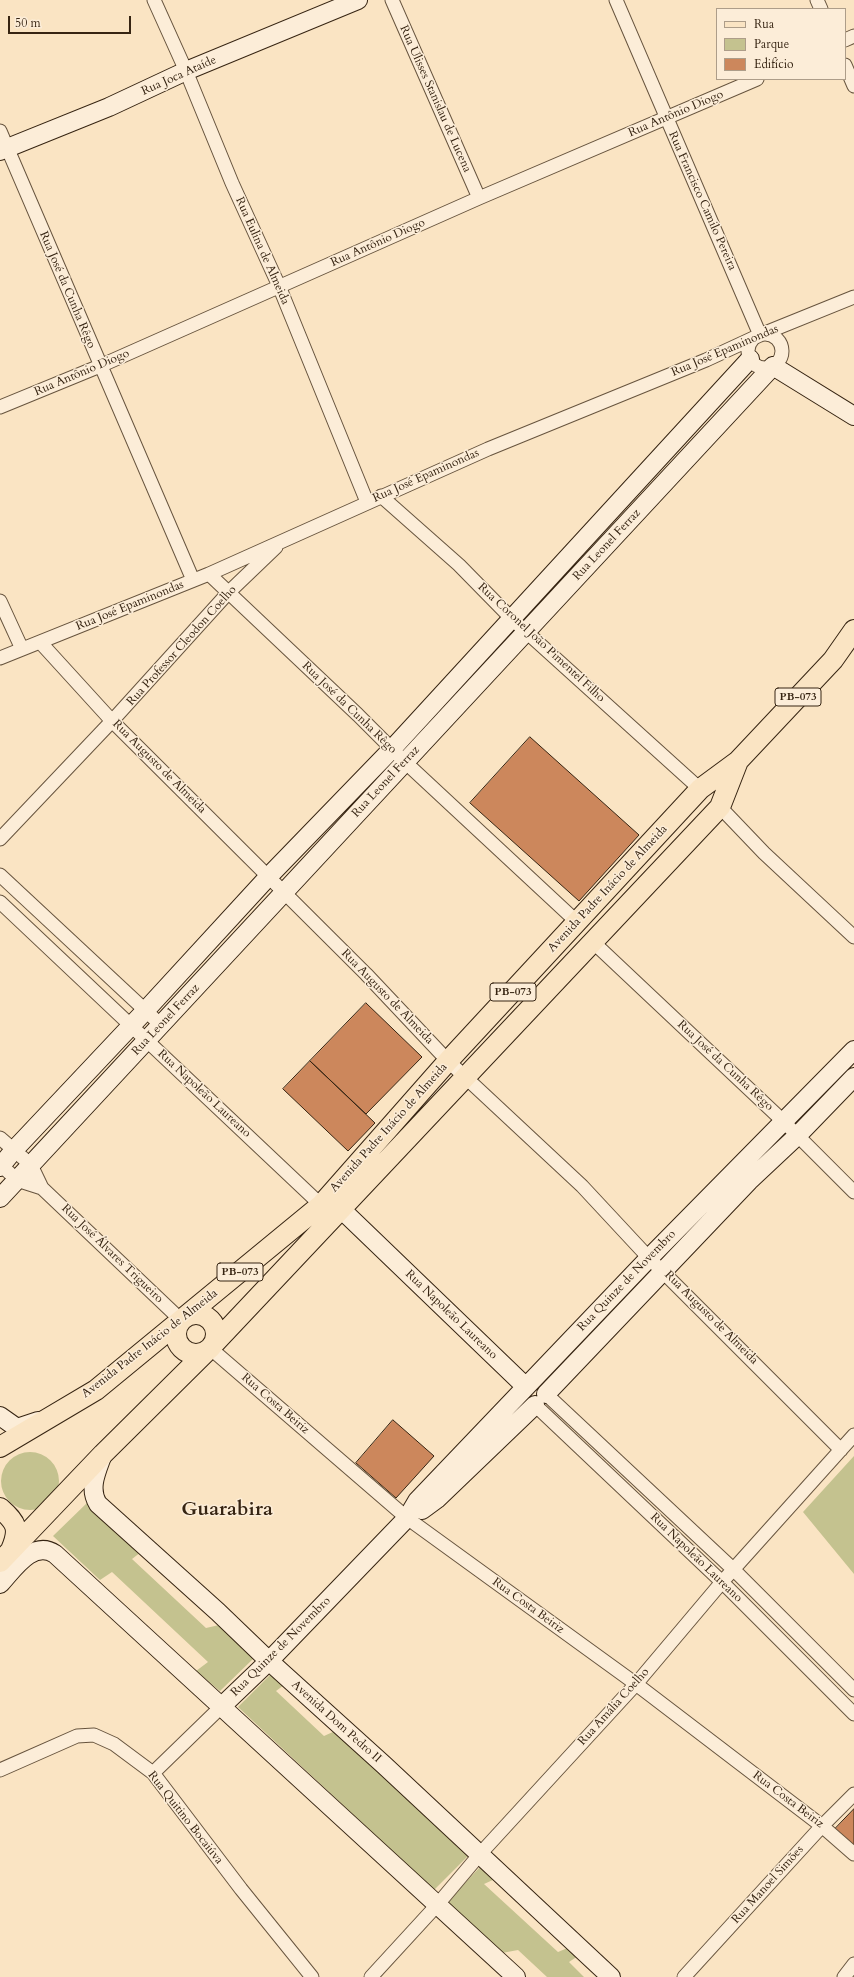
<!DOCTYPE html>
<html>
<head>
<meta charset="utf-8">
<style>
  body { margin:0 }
  #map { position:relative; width:854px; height:1977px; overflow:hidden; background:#fae4c3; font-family:Cardo,serif }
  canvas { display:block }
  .legend { position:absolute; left:716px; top:8px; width:130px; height:72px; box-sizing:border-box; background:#fcedd8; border:1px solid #ad9d89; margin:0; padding:5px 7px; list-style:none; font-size:12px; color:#362412 }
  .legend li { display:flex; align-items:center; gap:8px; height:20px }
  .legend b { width:20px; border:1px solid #ad9d89 }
  .scale { position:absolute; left:8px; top:16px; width:123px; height:18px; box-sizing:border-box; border:2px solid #362412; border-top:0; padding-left:5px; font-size:12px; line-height:14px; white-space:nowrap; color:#362412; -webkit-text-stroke:3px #fcedd8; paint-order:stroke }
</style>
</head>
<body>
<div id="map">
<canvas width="854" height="1977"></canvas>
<ul class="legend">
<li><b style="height:5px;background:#fae4c3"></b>Rua</li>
<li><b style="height:11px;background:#c4c28f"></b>Parque</li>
<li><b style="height:11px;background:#cc875c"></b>Edifício</li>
</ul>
<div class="scale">50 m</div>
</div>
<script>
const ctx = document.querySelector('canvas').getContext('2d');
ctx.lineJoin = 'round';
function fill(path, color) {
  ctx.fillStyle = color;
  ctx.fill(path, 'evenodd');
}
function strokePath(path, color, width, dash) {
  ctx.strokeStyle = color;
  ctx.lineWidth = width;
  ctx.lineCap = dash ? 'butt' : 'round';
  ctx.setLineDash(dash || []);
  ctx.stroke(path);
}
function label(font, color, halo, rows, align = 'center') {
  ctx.font = font + ' Cardo,serif';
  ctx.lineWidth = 3;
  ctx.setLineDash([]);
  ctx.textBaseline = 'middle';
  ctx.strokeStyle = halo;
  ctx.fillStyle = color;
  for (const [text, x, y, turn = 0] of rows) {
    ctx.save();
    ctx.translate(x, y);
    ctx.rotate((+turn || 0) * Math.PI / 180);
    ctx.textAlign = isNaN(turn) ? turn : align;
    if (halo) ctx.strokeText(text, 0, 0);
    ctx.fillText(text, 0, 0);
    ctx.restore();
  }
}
fill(new Path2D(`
  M1 1481a29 29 0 1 1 58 0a29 29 0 1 1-58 0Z
  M 854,1456 L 854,1574 L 803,1512 Z
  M 89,1501 L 141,1552 L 132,1559 L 206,1628 L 219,1625 L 254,1658 L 220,1691 L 196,1671 L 208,1662 L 112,1572 L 100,1580 L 53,1536 Z
  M 272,1673 L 284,1685 L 276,1691 L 324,1736 L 335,1731 L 469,1855 L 434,1890 L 238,1707 Z
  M 481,1866 L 495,1879 L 484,1884 L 558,1952 L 570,1947 L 578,1956 L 569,1962 L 584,1977 L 547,1977 L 518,1950 L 502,1953 L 447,1902 Z`), '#c4c28f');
const building = new Path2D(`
  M 530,737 L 639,835 L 579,901 L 470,803 Z
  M 366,1003 L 422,1057 L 366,1114 L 310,1061 Z
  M 310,1061 L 375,1123 L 348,1151 L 283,1089 Z
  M 393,1420 L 434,1456 L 396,1498 L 356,1463 Z
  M 854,1809 L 854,1848 L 835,1829 Z`);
fill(building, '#cc875c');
strokePath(building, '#362412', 1);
const street = new Path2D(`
  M 154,0 L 186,71 L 232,183 L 279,286 L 367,502
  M 392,0 L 479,198
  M 616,0 L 760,335
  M 817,0 L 821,9
  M 845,40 L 854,36
  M 845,65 L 854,86
  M 0,131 L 193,580
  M748 351a17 17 0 1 1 34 0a17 17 0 1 1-34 0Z
  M 0,407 L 100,366 L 479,198 L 757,79
  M 381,496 L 459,565 L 512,619 L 700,789
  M 209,574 L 358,715 L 405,762 L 577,922
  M 0,601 L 22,649
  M 40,642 L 112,721 L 366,974 L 448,1061 L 582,1186 L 649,1258 L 841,1450
  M 0,658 L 209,574 L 488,449 L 706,360 L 760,335 L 854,297
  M 720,807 L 764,853 L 854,937
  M 0,839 L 112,721 L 228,593 L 276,547
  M 0,875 L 161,1025
  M 0,902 L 321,1205
  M 593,942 L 783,1121 L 854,1192
  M 0,1138 L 31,1165 L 42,1188 L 182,1321
  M 0,1164 L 17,1180 L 42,1188
  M 210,1348 L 407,1518 L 636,1684 L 822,1826 L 854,1854
  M 546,1394 L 734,1570 L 854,1690
  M 535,1405 L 722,1582 L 854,1714
  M 0,1770 L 77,1736 L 94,1735 L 114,1744 L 153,1773 L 241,1889 L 312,1977
  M 153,1773 L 222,1706
  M 371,1977 L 438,1904 L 480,1854 L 636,1684 L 722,1582 L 854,1435
  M 684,1977 L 822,1826 L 854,1794
  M 844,1977 L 854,1964`);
const secondary = new Path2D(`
  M 0,151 L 109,107 L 186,71 L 358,0
  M 0,1167 L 14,1150 L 145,1011 L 269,876 L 392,749 L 750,359
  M 0,1198 L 773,366 L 854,416
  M 341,1209 L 526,1387
  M 546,1394 L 749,1181 L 797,1136 L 854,1077
  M 0,1416 L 17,1428 L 38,1421
  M 103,1454 C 97,1471 88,1488 98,1504 L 218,1612 L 269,1661 L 384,1765 L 611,1977
  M 422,1510 L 437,1499 L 535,1405
  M 0,1584 C 13,1570 33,1539 55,1554 L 516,1977
  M 222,1706 L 269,1661 L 407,1518 L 417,1501 L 649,1258 L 854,1050`);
const primary = new Path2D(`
  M176 1334a20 20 0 1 1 40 0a20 20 0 1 1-40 0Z
  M 0,1447 L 96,1390 L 321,1205 L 448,1061 L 700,789 L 738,761 L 833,660 L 854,630
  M 0,1508 C 17,1523 20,1529 11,1550
  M 0,1562 L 103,1454 L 210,1348 L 720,807 L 738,761`);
strokePath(street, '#67543e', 15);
strokePath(secondary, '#362412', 20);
strokePath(primary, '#362412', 22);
strokePath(street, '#fcedd8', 13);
strokePath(secondary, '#fcedd8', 18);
strokePath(primary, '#fae4c3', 20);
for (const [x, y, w] of [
  [798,697,46],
  [513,992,46],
  [240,1272,46]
]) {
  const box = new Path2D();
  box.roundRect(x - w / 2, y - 9, w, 18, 3);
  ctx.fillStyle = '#fcedd8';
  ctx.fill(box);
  strokePath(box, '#362412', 1);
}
label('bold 11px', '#362412', null, [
  ["PB-073",798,697],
  ["PB-073",513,992],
  ["PB-073",240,1272]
]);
label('12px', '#362412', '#fcedd8', [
  ["Rua Joca Ataíde",179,76,-24],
  ["Rua Ulisses Stanislau de Lucena",435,99,66],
  ["Rua Antônio Diogo",676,114,-23],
  ["Rua Francisco Camilo Pereira",702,201,66],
  ["Rua Antônio Diogo",378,243,-24],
  ["Rua Eulina de Almeida",262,251,66],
  ["Rua José da Cunha Rêgo",67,290,67],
  ["Rua José Epaminondas",725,351,-23],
  ["Rua Antônio Diogo",82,373,-23],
  ["Rua José Epaminondas",426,476,-24],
  ["Rua Leonel Ferraz",607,545,-47],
  ["Rua José Epaminondas",130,606,-22],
  ["Rua Coronel João Pimentel Filho",541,643,43],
  ["Rua Professor Cleodon Coelho",182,646,-48],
  ["Rua José da Cunha Rêgo",349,708,44],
  ["Rua Augusto de Almeida",159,767,45],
  ["Rua Leonel Ferraz",386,782,-47],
  ["Avenida Padre Inácio de Almeida",608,889,-47],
  ["Rua Augusto de Almeida",387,997,46],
  ["Rua Leonel Ferraz",166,1020,-47],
  ["Rua José da Cunha Rêgo",725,1066,43],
  ["Rua Napoleão Laureano",204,1094,43],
  ["Avenida Padre Inácio de Almeida",389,1128,-48],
  ["Rua José Álvares Trigueiro",112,1254,44],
  ["Rua Quinze de Novembro",627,1281,-46],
  ["Rua Napoleão Laureano",451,1315,44],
  ["Rua Augusto de Almeida",711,1318,45],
  ["Avenida Padre Inácio de Almeida",150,1344,-38],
  ["Rua Costa Beiriz",275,1404,41],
  ["Rua Napoleão Laureano",696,1558,44],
  ["Rua Costa Beiriz",528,1606,36],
  ["Rua Quinze de Novembro",281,1647,-45],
  ["Rua Amália Coelho",614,1707,-48],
  ["Avenida Dom Pedro II",336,1722,42],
  ["Rua Costa Beiriz",788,1800,37],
  ["Rua Quitino Bocaiúva",185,1818,52],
  ["Rua Manoel Simões",768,1885,-48]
]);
label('bold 20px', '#362412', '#fcedd8', [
  ["Guarabira",227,1510]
]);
</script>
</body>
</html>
